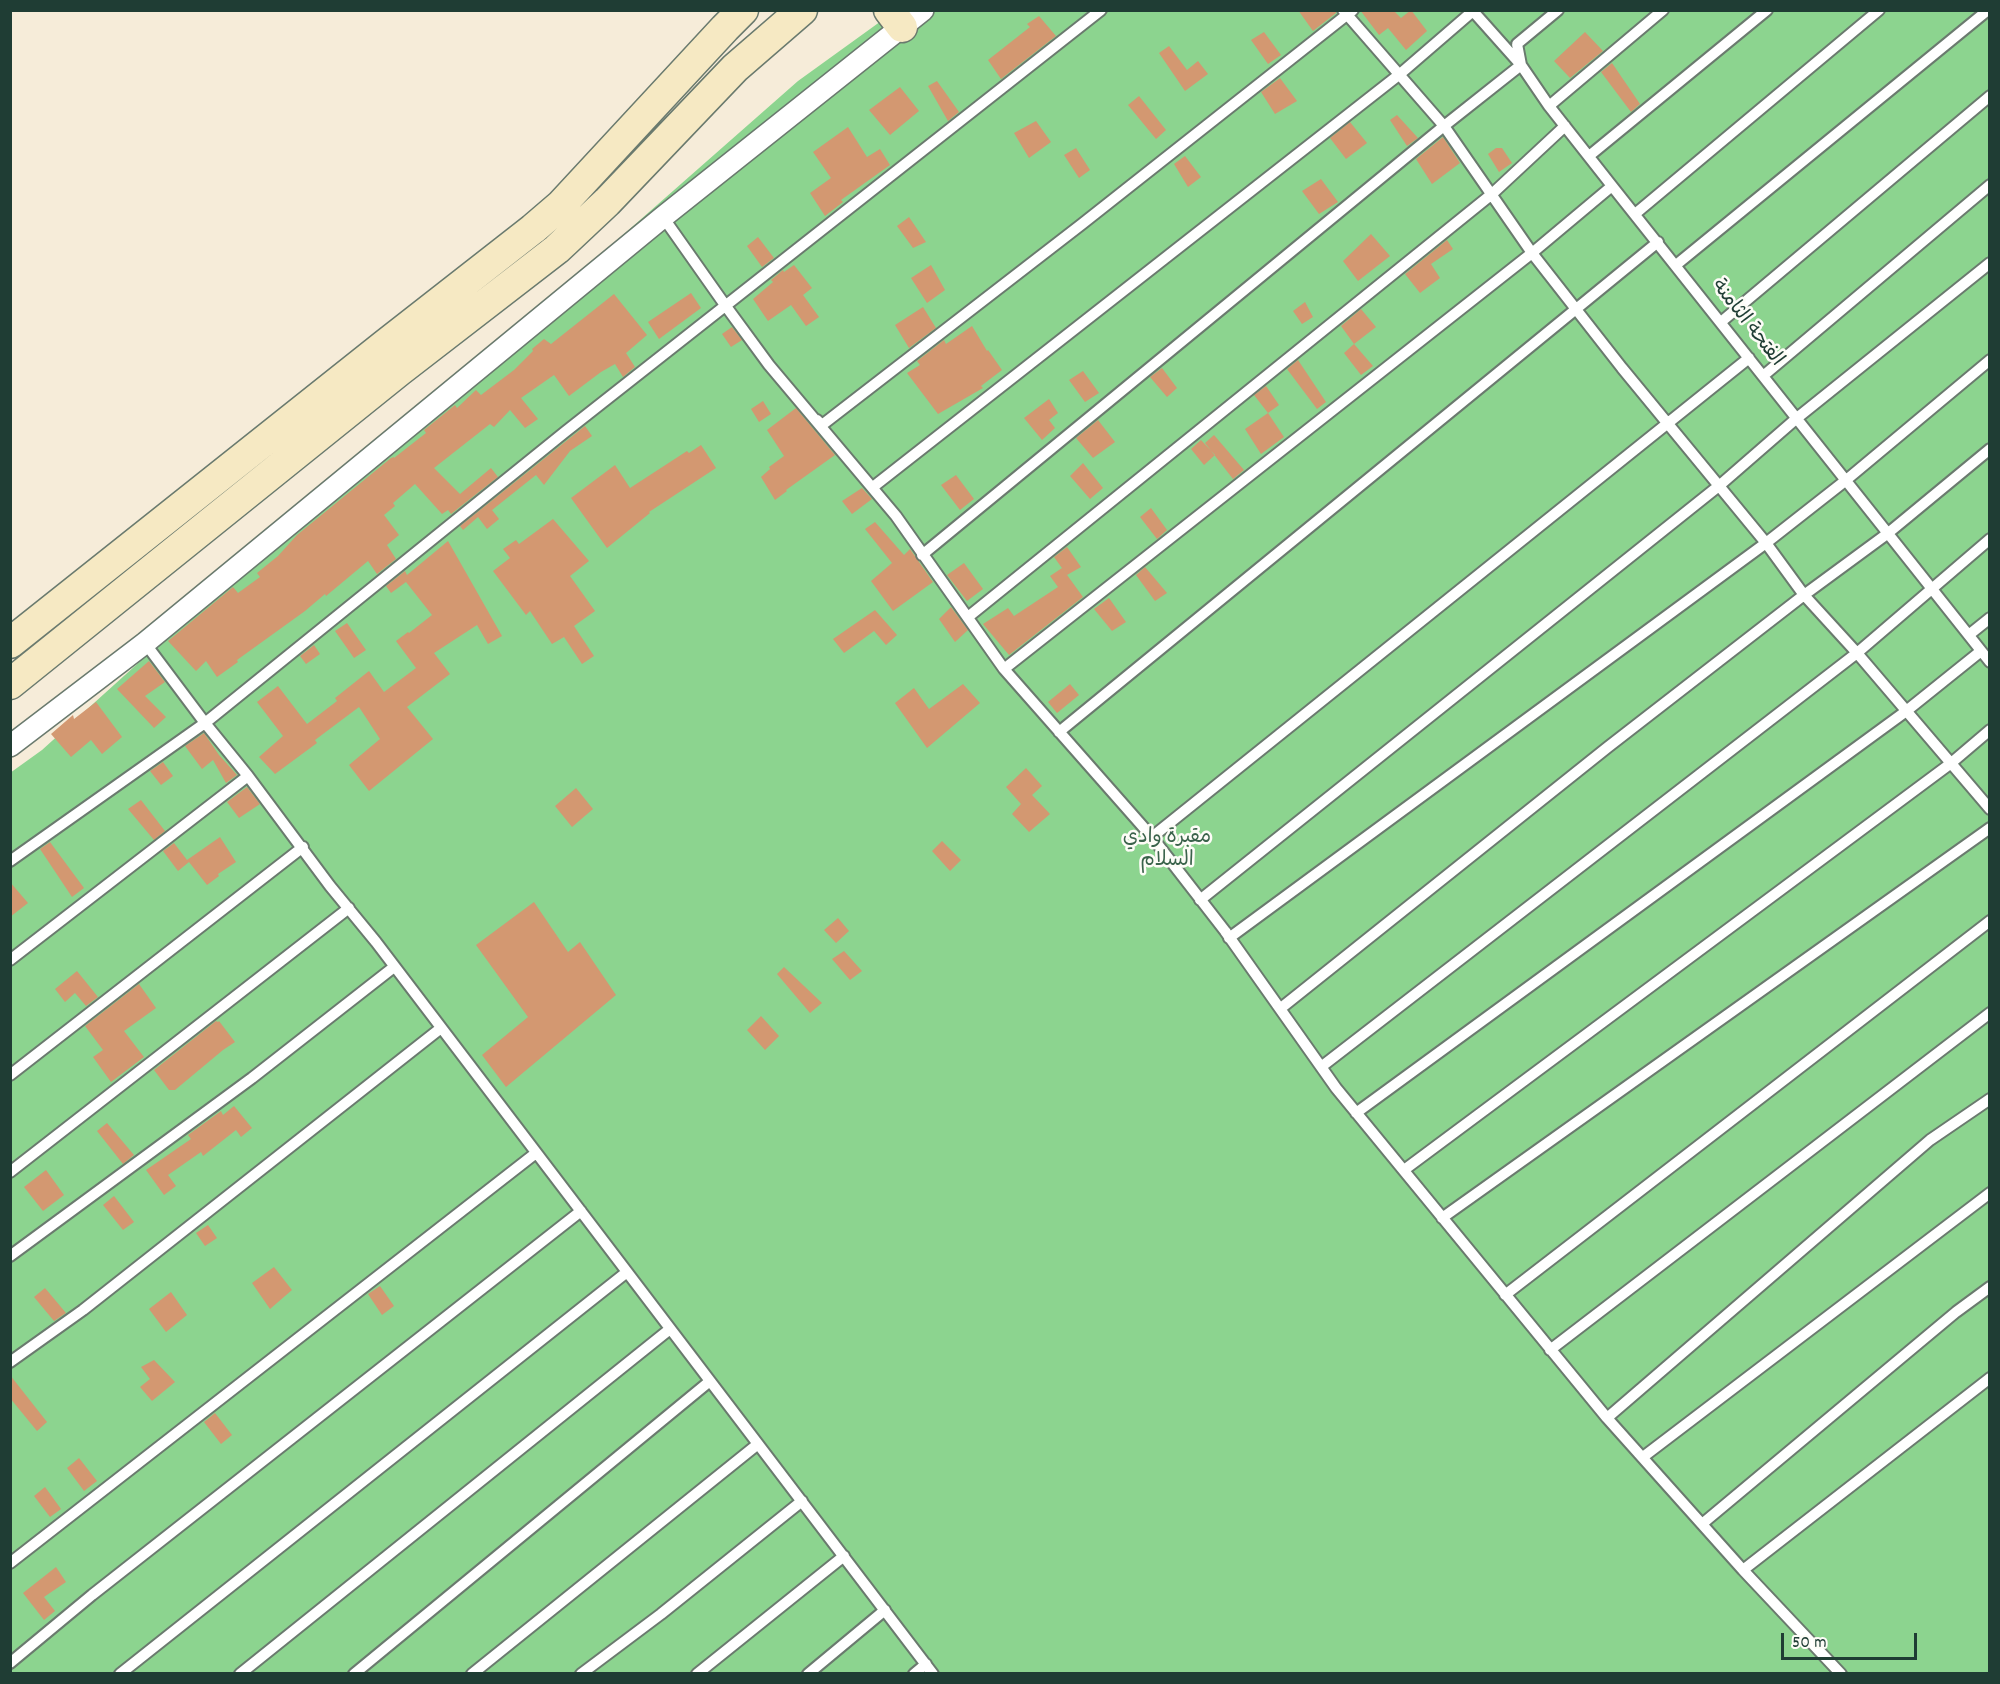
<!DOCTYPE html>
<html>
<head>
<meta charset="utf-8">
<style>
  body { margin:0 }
  #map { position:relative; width:2000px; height:1684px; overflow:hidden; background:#f6ecd9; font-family:Dekko,sans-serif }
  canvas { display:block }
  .frame { position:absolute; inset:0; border:12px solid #1f3d34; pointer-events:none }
  .scale { position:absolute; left:1781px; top:1633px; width:136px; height:27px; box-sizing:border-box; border:3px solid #1f3d34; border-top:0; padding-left:8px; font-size:18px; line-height:21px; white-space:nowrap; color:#1f3d34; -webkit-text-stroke:4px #fdfcf7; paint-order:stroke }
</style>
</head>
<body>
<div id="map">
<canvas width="2000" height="1684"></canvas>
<div class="frame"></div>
<div class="scale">50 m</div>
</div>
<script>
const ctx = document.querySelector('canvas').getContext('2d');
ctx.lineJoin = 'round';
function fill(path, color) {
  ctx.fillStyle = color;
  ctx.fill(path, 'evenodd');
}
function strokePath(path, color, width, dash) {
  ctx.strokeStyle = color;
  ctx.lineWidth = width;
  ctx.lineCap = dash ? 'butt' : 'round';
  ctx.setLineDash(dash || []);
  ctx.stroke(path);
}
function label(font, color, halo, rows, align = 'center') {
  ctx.font = font + ' Dekko,"Playpen Sans Arabic",sans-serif';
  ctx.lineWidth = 5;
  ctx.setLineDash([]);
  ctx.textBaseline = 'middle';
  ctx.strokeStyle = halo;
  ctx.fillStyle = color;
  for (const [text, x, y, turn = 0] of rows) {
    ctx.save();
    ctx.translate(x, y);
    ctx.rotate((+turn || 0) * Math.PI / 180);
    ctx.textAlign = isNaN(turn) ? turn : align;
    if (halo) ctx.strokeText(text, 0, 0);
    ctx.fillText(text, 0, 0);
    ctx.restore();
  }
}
fill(new Path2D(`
  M 895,11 L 1989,11 L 1989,1673 L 11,1673 L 10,773 L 42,750 L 208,600 L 798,81 Z`), '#8cd48f');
fill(new Path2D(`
  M 1298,10 L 1336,10 L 1336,13 L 1313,31 Z
  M 1360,10 L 1393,10 L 1401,18 L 1411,10 L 1427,31 L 1406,50 L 1388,28 L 1379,35 Z
  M 1039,16 L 1056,36 L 1001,79 L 988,60 L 1030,27 L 1027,24 Z
  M 1264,32 L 1281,55 L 1268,64 L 1251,40 Z
  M 1585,32 L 1603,51 L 1570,78 L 1554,61 Z
  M 1169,46 L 1187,70 L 1198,61 L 1208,74 L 1185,91 L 1159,53 Z
  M 1612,63 L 1640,104 L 1631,112 L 1601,72 Z
  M 1280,78 L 1297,101 L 1275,114 L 1261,92 Z
  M 937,81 L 959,112 L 948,121 L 928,86 Z
  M 900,87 L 919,111 L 890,135 L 869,110 Z
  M 1139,96 L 1166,130 L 1156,139 L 1128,105 Z
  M 1397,115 L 1418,138 L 1407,146 L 1390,120 Z
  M 1036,121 L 1051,142 L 1029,158 L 1014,133 Z
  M 1350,122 L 1367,143 L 1346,159 L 1330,138 Z
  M 848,127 L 867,157 L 880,149 L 890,165 L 841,200 L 843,202 L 825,216 L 810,193 L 831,178 L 813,152 Z
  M 1443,137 L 1460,163 L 1432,184 L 1416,159 Z
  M 1076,148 L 1090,170 L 1079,178 L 1064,155 Z
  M 1496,148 L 1502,148 L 1512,163 L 1499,172 L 1488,154 Z
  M 1185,156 L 1201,177 L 1188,187 L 1174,164 Z
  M 1321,179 L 1338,202 L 1319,214 L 1302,191 Z
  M 909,217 L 926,242 L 913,248 L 897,226 Z
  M 1371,234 L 1390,256 L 1358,281 L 1343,261 Z
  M 758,237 L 774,258 L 762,267 L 747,246 Z
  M 1447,240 L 1453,249 L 1431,264 L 1440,278 L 1420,293 L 1405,274 Z
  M 794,265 L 812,288 L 803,295 L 819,317 L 806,326 L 791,305 L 768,321 L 753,299 L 773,282 L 771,280 L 783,270 L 784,272 Z
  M 931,265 L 945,290 L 927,303 L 911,278 Z
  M 691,293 L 701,308 L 659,339 L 648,322 Z
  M 614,294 L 647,335 L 626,353 L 635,367 L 623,377 L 615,364 L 601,372 L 569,396 L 554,375 L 521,398 L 538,419 L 525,428 L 510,410 L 494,427 L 490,424 L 434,468 L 460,494 L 491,468 L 498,477 L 451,514 L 448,510 L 442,514 L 415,484 L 393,503 L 395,506 L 384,515 L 399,535 L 387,545 L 396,559 L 377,574 L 368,561 L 326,596 L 325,594 L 305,611 L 237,660 L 238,662 L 217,677 L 206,661 L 196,671 L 168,641 L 233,587 L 238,593 L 260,577 L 257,573 L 278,556 L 297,535 L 391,458 L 394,457 L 394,458 L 426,433 L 424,430 L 455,405 L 457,408 L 476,390 L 481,395 L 514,370 L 533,351 L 532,349 L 544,339 L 551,344 Z
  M 1305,302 L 1313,317 L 1302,324 L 1293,311 Z
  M 923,307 L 936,328 L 909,348 L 895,325 Z
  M 1361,309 L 1376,327 L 1354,344 L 1341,326 Z
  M 972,326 L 987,351 L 988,350 L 1002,370 L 981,386 L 983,388 L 938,414 L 907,373 L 920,365 L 917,361 L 944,340 L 946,344 Z
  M 732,327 L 742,340 L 731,347 L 722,334 Z
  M 1354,344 L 1373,366 L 1361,375 L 1344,353 Z
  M 1298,360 L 1326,402 L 1317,409 L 1287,369 Z
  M 1162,368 L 1177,388 L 1167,397 L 1150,377 Z
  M 1083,371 L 1099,393 L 1085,402 L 1069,380 Z
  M 1266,386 L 1279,405 L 1268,413 L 1254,395 Z
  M 1049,399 L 1058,413 L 1049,420 L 1055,428 L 1042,440 L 1024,418 Z
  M 763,401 L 771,414 L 759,422 L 751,409 Z
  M 796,408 L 835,455 L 786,490 L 787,491 L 775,500 L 761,477 L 770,469 L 769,467 L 784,456 L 767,430 Z
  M 1268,413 L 1284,437 L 1261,454 L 1245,429 Z
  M 1098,420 L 1115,442 L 1093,458 L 1076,438 Z
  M 585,426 L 592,436 L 570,451 L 544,485 L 536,475 L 492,510 L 499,519 L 487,529 L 478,517 L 463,530 L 460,526 Z
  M 1214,435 L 1244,470 L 1233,479 L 1205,443 Z
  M 1201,440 L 1215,455 L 1204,465 L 1191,449 Z
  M 701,445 L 716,468 L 649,512 L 650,513 L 607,548 L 571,498 L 615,465 L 630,488 L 687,451 L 689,453 Z
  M 1083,463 L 1103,488 L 1090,499 L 1070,476 Z
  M 956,475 L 974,499 L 960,510 L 941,485 Z
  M 862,488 L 872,499 L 852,514 L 842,501 Z
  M 1151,508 L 1167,530 L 1157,539 L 1140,517 Z
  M 553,519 L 589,561 L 570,576 L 595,611 L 574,626 L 594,656 L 582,664 L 564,637 L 552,644 L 530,611 L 526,615 L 493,571 L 510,558 L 503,549 L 516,540 L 519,544 Z
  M 875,522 L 904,555 L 910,549 L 933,582 L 893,611 L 871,581 L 892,563 L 865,529 Z
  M 448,541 L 502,636 L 488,644 L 477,625 L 434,653 L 450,674 L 407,707 L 433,739 L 369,791 L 349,765 L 380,739 L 359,707 L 315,740 L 317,743 L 275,774 L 259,757 L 283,736 L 257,702 L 278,686 L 307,724 L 337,701 L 335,698 L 369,671 L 384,692 L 416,668 L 396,641 L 408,632 L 409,633 L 432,615 L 406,582 L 391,593 L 386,586 L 405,571 L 407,575 Z
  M 1067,547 L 1081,567 L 1067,575 L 1054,557 Z
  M 964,563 L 983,589 L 967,601 L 947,575 Z
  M 1145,567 L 1167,593 L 1155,601 L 1136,575 Z
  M 1062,568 L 1083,597 L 1009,655 L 983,624 L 1008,608 L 1014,616 L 1058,587 L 1050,576 Z
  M 1109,598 L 1126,622 L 1112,631 L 1094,609 Z
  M 951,607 L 968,630 L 955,642 L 939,619 Z
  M 875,610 L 897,635 L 886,645 L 874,631 L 844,653 L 833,639 Z
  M 347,623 L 366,650 L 354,658 L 335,631 Z
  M 314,645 L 320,654 L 306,664 L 300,656 Z
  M 149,661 L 165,682 L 145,696 L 166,717 L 154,728 L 117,689 Z
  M 963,684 L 980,703 L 927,748 L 895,703 L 914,688 L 929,709 Z
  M 1070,684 L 1079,695 L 1057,713 L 1048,702 Z
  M 96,702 L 122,737 L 102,754 L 91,740 L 71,757 L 51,734 L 73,715 L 74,719 Z
  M 204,733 L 219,755 L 237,775 L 226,783 L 213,760 L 202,769 L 185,746 Z
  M 163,762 L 173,776 L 161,785 L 150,771 Z
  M 1026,768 L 1042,786 L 1032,795 L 1050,814 L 1029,832 L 1012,814 L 1021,804 L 1006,787 Z
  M 247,787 L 260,804 L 239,818 L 227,802 Z
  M 576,788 L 593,809 L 572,827 L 555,806 Z
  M 141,800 L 165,831 L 154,840 L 128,809 Z
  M 220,837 L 236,862 L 218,874 L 219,876 L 207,885 L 189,862 L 178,871 L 163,851 L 174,843 L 187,860 Z
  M 942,841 L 961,860 L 950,871 L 932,851 Z
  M 50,842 L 84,888 L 72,897 L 40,849 Z
  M 10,882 L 28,903 L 10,917 Z
  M 534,902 L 568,952 L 580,942 L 616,995 L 506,1087 L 482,1055 L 528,1017 L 476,945 Z
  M 838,918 L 849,931 L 836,943 L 824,930 Z
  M 844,951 L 862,971 L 850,980 L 832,959 Z
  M 784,967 L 822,1003 L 810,1013 L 777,974 Z
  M 77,971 L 98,997 L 86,1006 L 75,993 L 65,1002 L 55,989 Z
  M 139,984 L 156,1008 L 124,1031 L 144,1057 L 111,1082 L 93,1057 L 103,1050 L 85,1026 Z
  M 761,1016 L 779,1036 L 765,1050 L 747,1030 Z
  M 216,1021 L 218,1022 L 219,1021 L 235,1042 L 223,1050 L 175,1090 L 169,1090 L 154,1070 Z
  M 234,1106 L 252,1128 L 241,1137 L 236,1130 L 203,1156 L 201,1152 L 168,1175 L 176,1186 L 164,1195 L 146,1170 L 191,1139 L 188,1135 L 221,1111 L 223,1115 Z
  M 107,1123 L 134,1155 L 123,1164 L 97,1131 Z
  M 46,1170 L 64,1195 L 43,1211 L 24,1187 Z
  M 114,1196 L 134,1222 L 123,1230 L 103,1205 Z
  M 208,1225 L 217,1238 L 205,1246 L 196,1233 Z
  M 274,1267 L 292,1290 L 270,1309 L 252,1283 Z
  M 380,1286 L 394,1306 L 382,1315 L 368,1294 Z
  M 45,1288 L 66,1313 L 54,1321 L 34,1297 Z
  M 171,1292 L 187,1315 L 166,1332 L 149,1309 Z
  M 154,1360 L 175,1382 L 152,1401 L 140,1387 L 150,1379 L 141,1367 Z
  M 10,1375 L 47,1422 L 37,1431 L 10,1398 Z
  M 215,1413 L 232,1435 L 221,1444 L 204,1422 Z
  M 79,1458 L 97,1481 L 84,1491 L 67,1468 Z
  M 45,1487 L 61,1509 L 50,1517 L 34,1496 Z
  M 56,1567 L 66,1582 L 44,1597 L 55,1611 L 44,1620 L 23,1593 Z`), '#d39871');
const service = new Path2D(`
  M 1343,10 L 1444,126 L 1532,253 L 1622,368 L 1766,543 L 1804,595 L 1857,653 L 1990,809
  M 1472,10 L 1521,65 L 1549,106 L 1612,186 L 1990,662
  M 1549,106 L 1663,10
  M 1589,156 L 1767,10
  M 1635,214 L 1879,10
  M 663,217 L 725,305 L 769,365 L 896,516 L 1004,669 L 1152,837 L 1225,931 L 1336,1088 L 1607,1418 L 1743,1570 L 1841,1674
  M 1676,265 L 1988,10
  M 1721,322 L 1990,96
  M 1763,376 L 1990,185
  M 817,420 L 822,425 L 1082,224 L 1353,10
  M 873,487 L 1400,74 L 1473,11
  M 922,555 L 1444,126 L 1521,65 L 1517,44 L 1558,10
  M 968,617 L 1492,194 L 1565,126
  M 1970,634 L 1990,618
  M 145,643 L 205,723 L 248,776 L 330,886 L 376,942 L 933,1674
  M 1004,669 L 1532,253 L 1612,186
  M 1059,732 L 1658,242
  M 1152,837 L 1749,358
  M 10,861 L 205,723 L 565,432 L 1101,10
  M 1200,900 L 1720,485 L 1797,418 L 1990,263
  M 1229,938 L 1766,543 L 1845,481 L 1990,360
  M 10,960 L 248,776
  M 1281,1008 L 1608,747 L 1804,595 L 1887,534 L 1990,449
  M 1321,1067 L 1857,653 L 1990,539
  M 10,1075 L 303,847
  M 1356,1113 L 1905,712 L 1981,651
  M 1404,1170 L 1950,764 L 1990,730
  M 10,1172 L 349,908
  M 1442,1218 L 1990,828
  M 10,1256 L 252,1078 L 394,967
  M 1505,1295 L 1990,921
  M 1550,1350 L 1990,1013
  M 10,1362 L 83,1310 L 441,1028
  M 1607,1418 L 1930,1140 L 1990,1099
  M 1643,1457 L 1990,1193
  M 1702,1524 L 1956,1312 L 1990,1287
  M 10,1563 L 536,1153
  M 1743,1570 L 1990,1378
  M 10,1663 L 92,1595 L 581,1211
  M 120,1674 L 627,1272
  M 240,1674 L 670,1329
  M 354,1674 L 710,1381
  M 472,1674 L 758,1444
  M 581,1674 L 661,1614 L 802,1501
  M 697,1674 L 844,1556
  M 808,1674 L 885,1610
  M 914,1674 L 926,1664`);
const minor = new Path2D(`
  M 10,746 L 145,643 L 663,217 L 923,10`);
const secondary = new Path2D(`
  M 889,10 L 902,27
  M 10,643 L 386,344 L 533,229 L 561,205 L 725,28 L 743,10
  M 10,684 L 399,371 L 557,249 L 607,202 L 735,68 L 802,10`);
strokePath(service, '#6a7a6e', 14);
strokePath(minor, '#6a7a6e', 24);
strokePath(secondary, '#6a7a6e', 33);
strokePath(service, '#fff', 10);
strokePath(minor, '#fff', 21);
strokePath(secondary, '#f6e9c3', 30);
label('20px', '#1f3d34', '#fdfcf7', [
  ["الفتحة الثامنة",1746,324,52]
]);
label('20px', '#3a634b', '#fdfcf7', [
  ["مقبرة وادي",1167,839],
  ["السلام",1167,862]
]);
</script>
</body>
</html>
